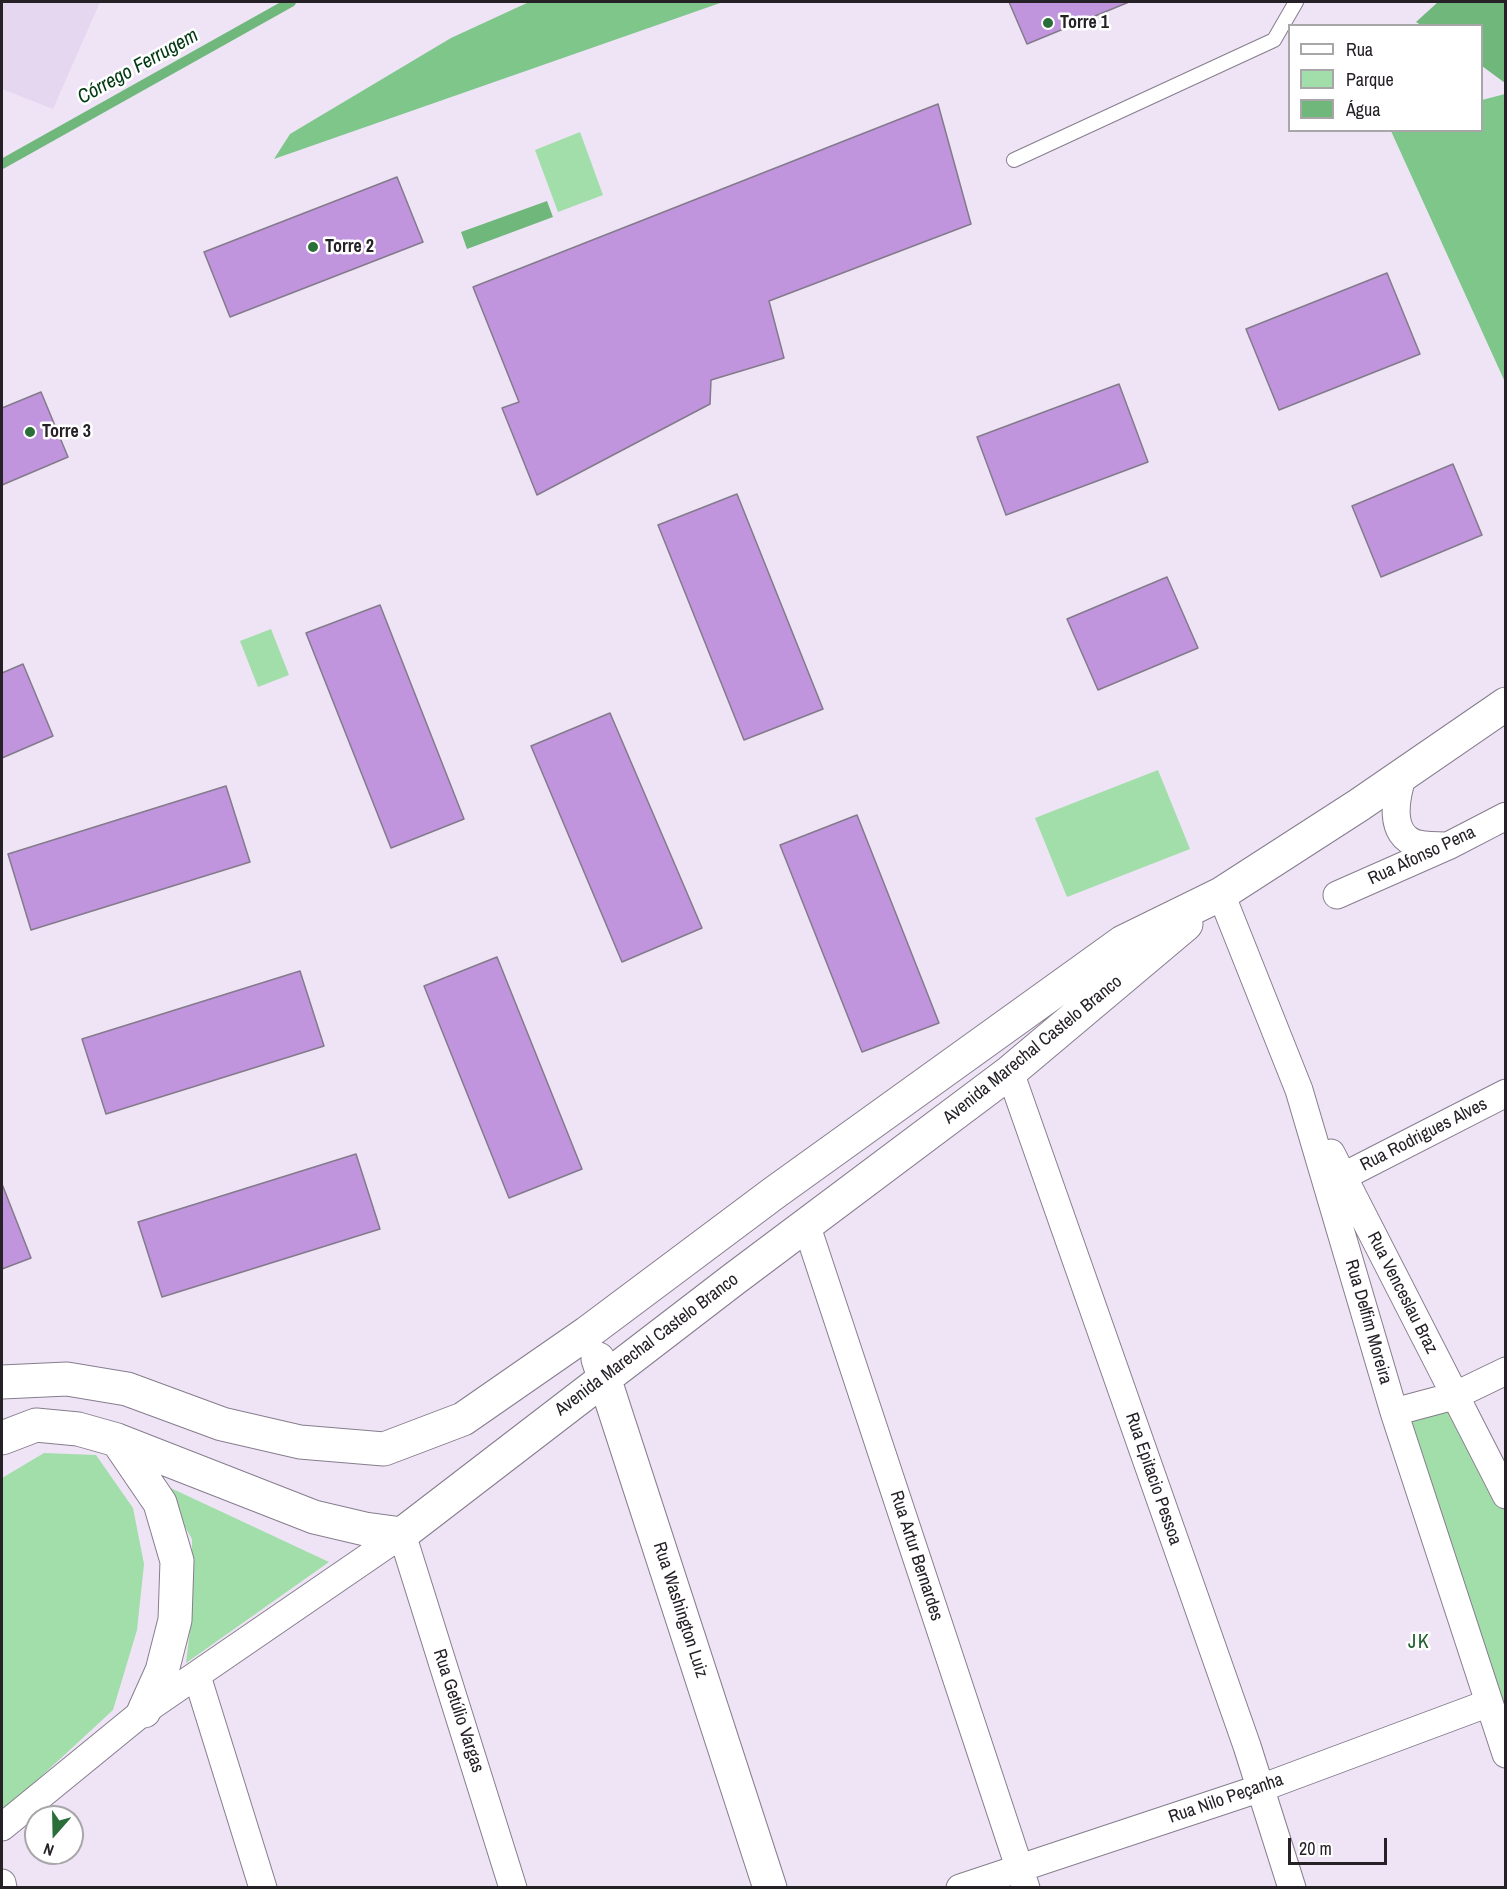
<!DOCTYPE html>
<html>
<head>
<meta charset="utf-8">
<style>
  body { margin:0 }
  #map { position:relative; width:1507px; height:1889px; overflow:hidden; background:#eee4f6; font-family:"Archivo Narrow",sans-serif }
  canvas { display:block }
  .frame { position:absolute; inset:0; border:3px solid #252127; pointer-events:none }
  .legend { position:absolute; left:1288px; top:24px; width:195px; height:108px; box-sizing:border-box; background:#fff; border:2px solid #a8a6a9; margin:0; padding:8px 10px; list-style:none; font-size:18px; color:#252127 }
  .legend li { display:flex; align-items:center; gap:12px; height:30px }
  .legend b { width:30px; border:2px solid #a8a6a9 }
  .north { position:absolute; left:24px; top:1805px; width:60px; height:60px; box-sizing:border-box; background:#fff; border:2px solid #a8a6a9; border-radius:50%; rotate:200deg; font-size:16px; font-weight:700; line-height:24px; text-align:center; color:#252127 }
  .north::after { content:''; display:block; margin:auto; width:21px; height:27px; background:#2a6e39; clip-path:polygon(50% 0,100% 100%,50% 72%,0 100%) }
  .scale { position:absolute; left:1288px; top:1838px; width:99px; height:27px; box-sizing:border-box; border:3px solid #252127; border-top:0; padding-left:8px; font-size:18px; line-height:21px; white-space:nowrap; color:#252127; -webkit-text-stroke:4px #fff; paint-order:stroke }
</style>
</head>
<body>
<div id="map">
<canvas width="1507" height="1889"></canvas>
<div class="frame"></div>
<ul class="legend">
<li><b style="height:8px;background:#fff"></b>Rua</li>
<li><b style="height:16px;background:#a1dea9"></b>Parque</li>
<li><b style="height:16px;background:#70b77c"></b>Água</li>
</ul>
<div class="north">N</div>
<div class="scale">20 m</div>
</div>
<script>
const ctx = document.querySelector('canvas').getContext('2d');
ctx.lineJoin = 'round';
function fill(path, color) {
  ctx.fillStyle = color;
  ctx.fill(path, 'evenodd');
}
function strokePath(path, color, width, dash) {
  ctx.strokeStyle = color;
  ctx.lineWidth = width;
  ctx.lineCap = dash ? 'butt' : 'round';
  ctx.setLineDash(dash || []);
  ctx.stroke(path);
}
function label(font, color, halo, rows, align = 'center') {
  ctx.font = font + ' "Archivo Narrow",sans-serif';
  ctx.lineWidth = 5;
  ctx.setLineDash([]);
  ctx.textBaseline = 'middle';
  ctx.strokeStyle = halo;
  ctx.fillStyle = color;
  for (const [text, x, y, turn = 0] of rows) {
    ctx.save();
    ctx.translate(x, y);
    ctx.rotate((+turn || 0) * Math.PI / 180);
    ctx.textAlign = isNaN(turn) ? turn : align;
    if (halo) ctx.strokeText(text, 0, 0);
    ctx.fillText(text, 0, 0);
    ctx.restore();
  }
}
fill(new Path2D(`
  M 2,2 L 100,2 L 53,109 L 2,89 Z`), '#e5d7f0');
fill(new Path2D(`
  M 580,132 L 603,195 L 558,212 L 535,150 Z
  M 271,629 L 289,675 L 258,687 L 240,641 Z
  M 1158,770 L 1190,849 L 1067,897 L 1035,818 Z
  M 1454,1398 L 1505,1497 L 1505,1744 L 1395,1413 Z
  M 44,1453 L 96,1455 L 133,1508 L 144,1564 L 137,1630 L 113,1710 L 20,1796 L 2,1809 L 2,1478 Z
  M 160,1483 L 329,1562 L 186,1663 L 192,1613 L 192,1539 Z`), '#a1dea9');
fill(new Path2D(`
  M 529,2 L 723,2 L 274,159 L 290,134 L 451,38 Z
  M 1505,94 L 1506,94 L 1505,382 L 1391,131 L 1482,130 L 1482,100 Z`), '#7ec68a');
fill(new Path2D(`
  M 1438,2 L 1505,2 L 1505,83 L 1482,66 L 1482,26 L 1421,25 L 1416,22 Z
  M 547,201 L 553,217 L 467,249 L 461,232 Z`), '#70b77c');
strokePath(new Path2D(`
  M 2,164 L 291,2`), '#70b77c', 10);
const building = new Path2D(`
  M 1009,2 L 1129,2 L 1027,44 Z
  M 938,104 L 971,224 L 769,301 L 784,358 L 711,380 L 710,404 L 537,495 L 502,408 L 519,402 L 473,287 Z
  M 397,177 L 423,242 L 230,317 L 204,252 Z
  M 1387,273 L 1420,354 L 1279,410 L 1246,329 Z
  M 1119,384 L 1148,462 L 1006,515 L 977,437 Z
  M 41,392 L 68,457 L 2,485 L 2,408 Z
  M 1453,464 L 1482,535 L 1381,577 L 1352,506 Z
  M 737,494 L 823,709 L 744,740 L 658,525 Z
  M 1167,577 L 1198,648 L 1098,690 L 1067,619 Z
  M 380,605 L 464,819 L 391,848 L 306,633 Z
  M 23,664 L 53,736 L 2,758 L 2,673 Z
  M 610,713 L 702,928 L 622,962 L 531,746 Z
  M 226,786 L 250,862 L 31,930 L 8,854 Z
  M 857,815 L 939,1023 L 862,1052 L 780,845 Z
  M 497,957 L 582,1169 L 509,1198 L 424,986 Z
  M 300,971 L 324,1046 L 106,1114 L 82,1039 Z
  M 356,1154 L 380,1229 L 162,1297 L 138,1222 Z
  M 2,1184 L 31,1258 L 2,1269 Z`);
fill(building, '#c095de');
strokePath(building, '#837a8a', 1.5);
const lane = new Path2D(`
  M 1014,160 L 1274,40 L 1296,2`);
const street = new Path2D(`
  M 1403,775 C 1396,796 1387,836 1418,844 C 1427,846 1438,846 1447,846
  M 1221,894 L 1299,1090 L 1394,1412 L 1506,1754
  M 1337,895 L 1448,846 L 1506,816
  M 1010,1072 L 1247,1746 L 1292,1888
  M 1331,1153 L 1506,1495
  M 1342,1177 L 1506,1093
  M 806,1224 L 1026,1888
  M 1394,1412 L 1454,1396 L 1506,1371
  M 197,1676 L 263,1888
  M 2,1827 L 144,1711 L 402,1534 L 513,1888
  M 2,1883 L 3,1888
  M 960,1888 L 1261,1788 L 1489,1703`);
const secondary = new Path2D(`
  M 598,1359 L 770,1888
  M 2,1382 L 67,1379 L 127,1389 L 222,1424 L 300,1442 L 384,1449 L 463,1419 L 587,1333 L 774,1193 L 1123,942 L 1221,894 L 1359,805 L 1506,704
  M 2,1438 L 36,1425 L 78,1429 L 117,1440 L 314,1517 L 365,1529 L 402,1534 L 734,1279 L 1010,1072 L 1186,924
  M 117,1440 L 160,1503 L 177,1561 L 175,1620 L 162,1671 L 144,1711`);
strokePath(lane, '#867d8d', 16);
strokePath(street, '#867d8d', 29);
strokePath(secondary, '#867d8d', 35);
strokePath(lane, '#fff', 14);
strokePath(street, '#fff', 27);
strokePath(secondary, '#fff', 33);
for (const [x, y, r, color] of [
  [1048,23,6,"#2a6e39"],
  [313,247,6,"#2a6e39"],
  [30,432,6,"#2a6e39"]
]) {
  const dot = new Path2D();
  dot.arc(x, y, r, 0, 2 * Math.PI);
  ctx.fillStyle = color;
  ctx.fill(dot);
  strokePath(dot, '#fff', 2);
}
label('bold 18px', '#252127', '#fff', [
  ["Torre 1",1060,23],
  ["Torre 2",325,247],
  ["Torre 3",42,432]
], 'left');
label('18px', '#252127', '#fff', [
  ["Rua Afonso Pena",1422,856,-25],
  ["Avenida Marechal Castelo Branco",1033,1050,-39],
  ["Rua Rodrigues Alves",1424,1135,-27],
  ["Rua Venceslau Braz",1402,1293,63],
  ["Rua Delfim Moreira",1368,1322,74],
  ["Avenida Marechal Castelo Branco",647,1345,-37],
  ["Rua Epitacio Pessoa",1153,1479,71],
  ["Rua Artur Bernardes",916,1556,72],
  ["Rua Washington Luiz",680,1610,72],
  ["Rua Getúlio Vargas",458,1711,72],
  ["Rua Nilo Peçanha",1226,1799,-19]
]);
label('italic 20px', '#013912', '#fff', [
  ["Córrego Ferrugem",138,67,-29]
]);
ctx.letterSpacing = '1.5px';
label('20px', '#215f30', '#fff', [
  ["JK",1419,1643]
]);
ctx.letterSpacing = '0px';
</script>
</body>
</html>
